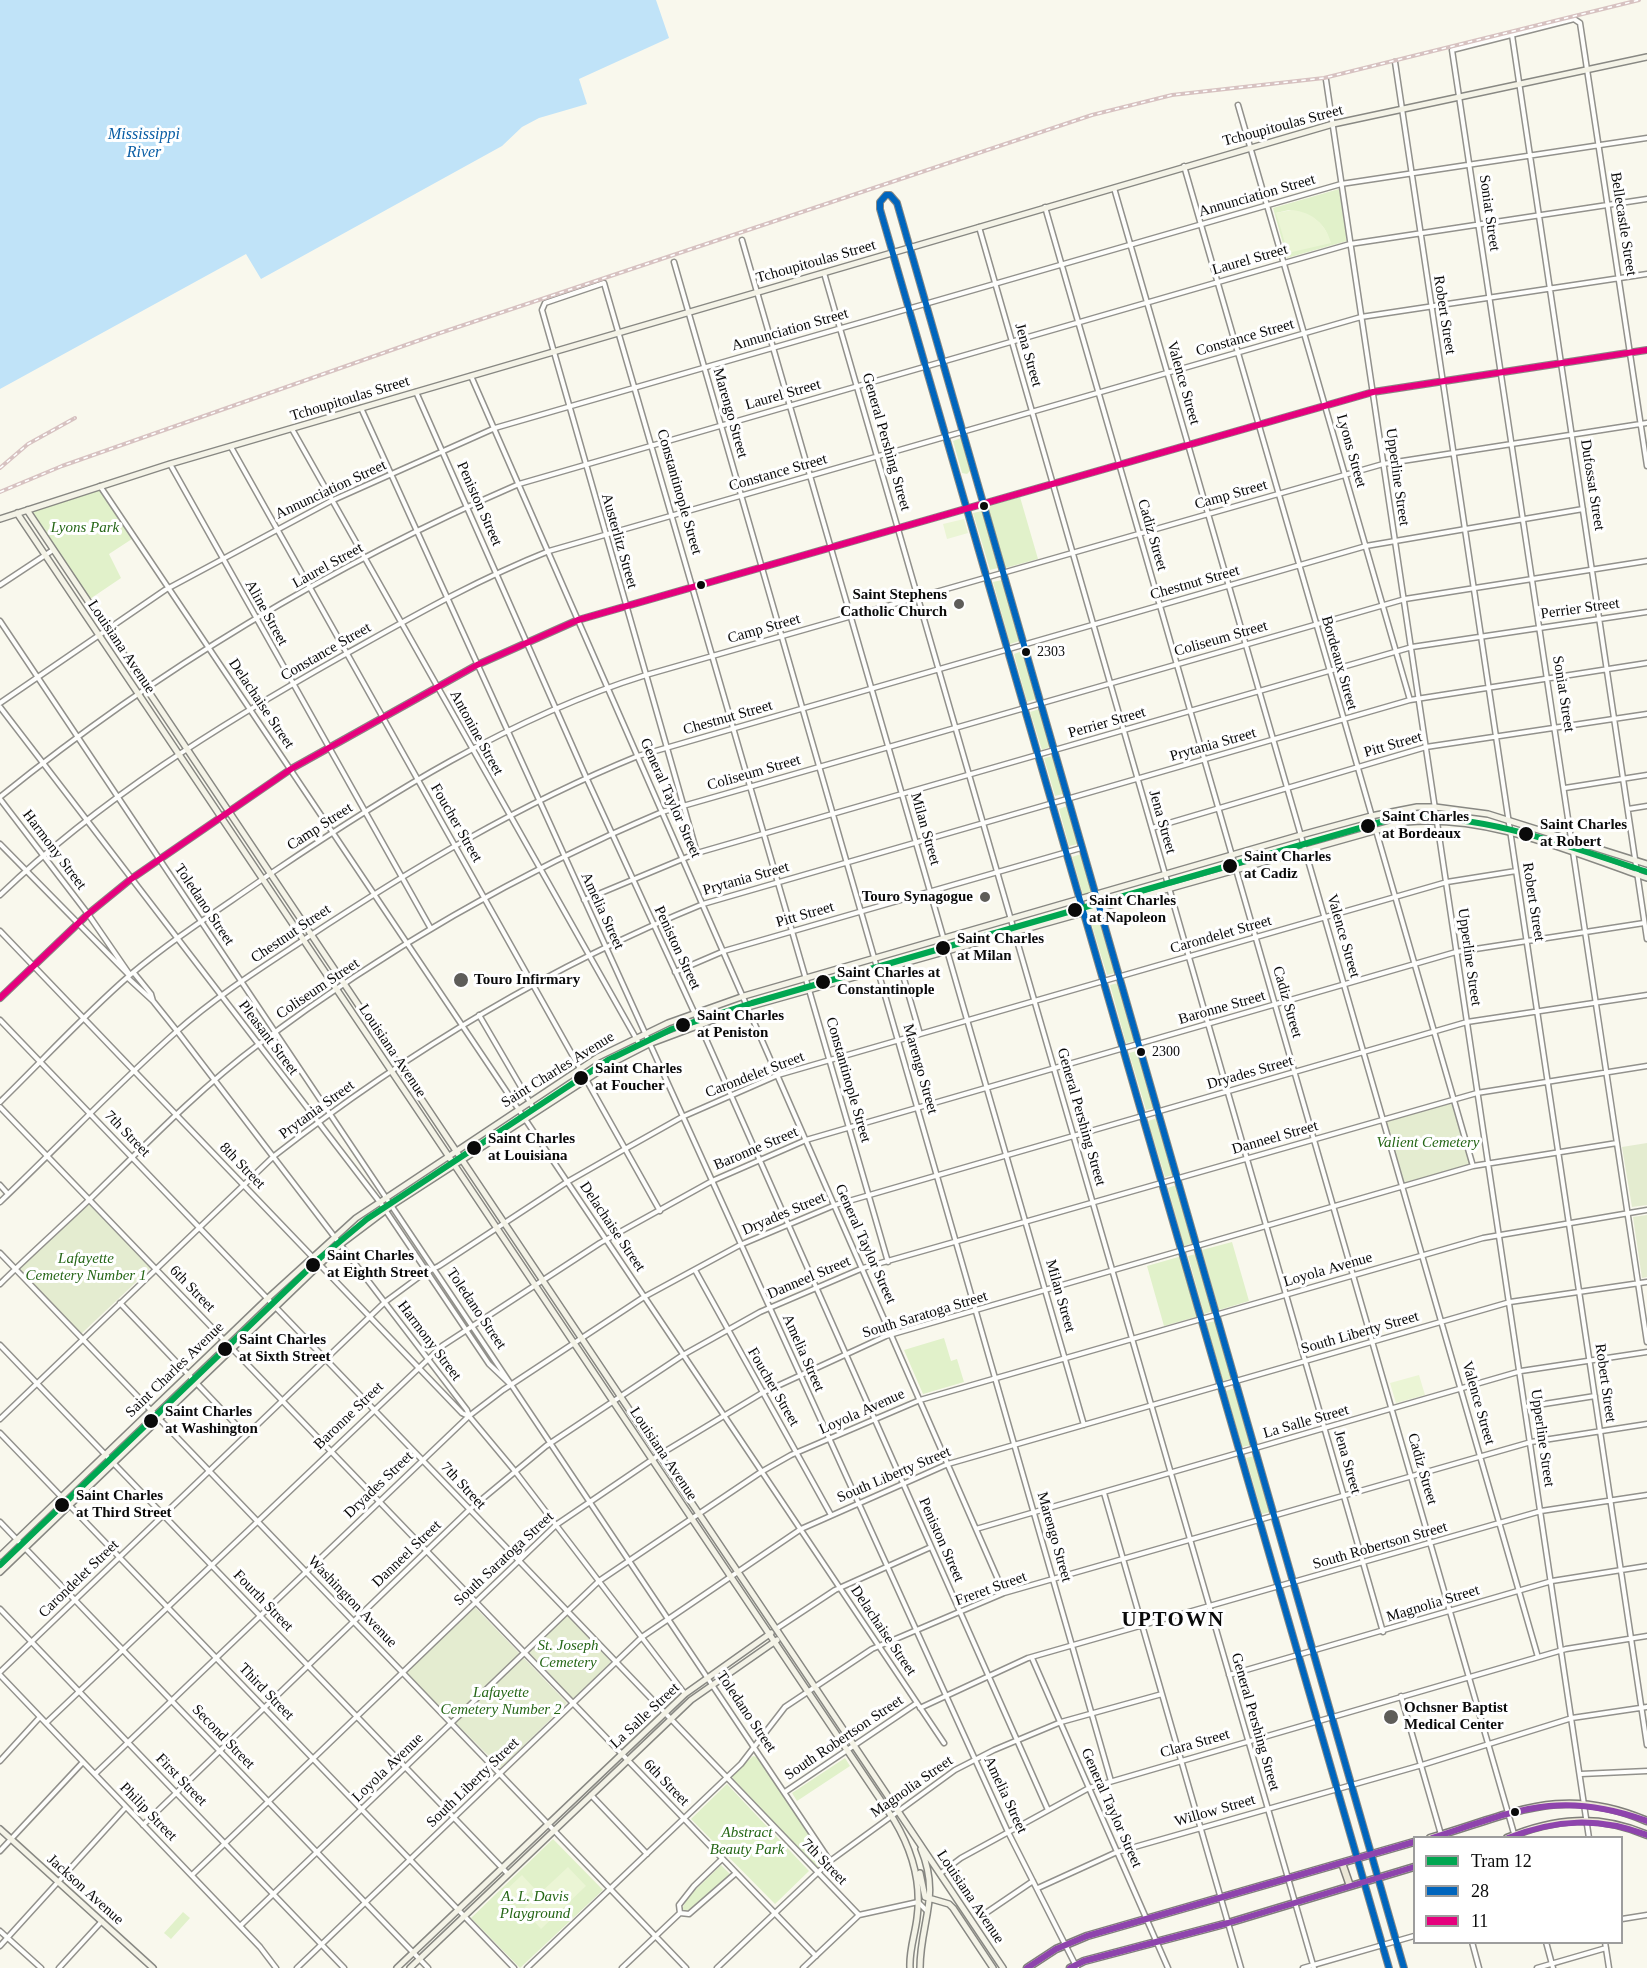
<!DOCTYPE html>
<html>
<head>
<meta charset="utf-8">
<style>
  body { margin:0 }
  #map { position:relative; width:1647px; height:1968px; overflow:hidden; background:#f9f8ed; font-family:"Times New Roman",serif }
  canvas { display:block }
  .legend { position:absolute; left:1413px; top:1836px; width:210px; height:108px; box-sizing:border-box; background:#fff; border:2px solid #9d9d9d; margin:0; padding:8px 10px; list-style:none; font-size:18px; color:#0a0a0a }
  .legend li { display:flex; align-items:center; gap:12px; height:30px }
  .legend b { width:30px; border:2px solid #9d9d9d }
</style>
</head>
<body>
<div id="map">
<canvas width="1647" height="1968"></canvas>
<ul class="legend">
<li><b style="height:8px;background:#00a651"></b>Tram 12</li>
<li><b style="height:8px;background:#0065bd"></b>28</li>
<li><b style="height:8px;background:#e5007d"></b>11</li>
</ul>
</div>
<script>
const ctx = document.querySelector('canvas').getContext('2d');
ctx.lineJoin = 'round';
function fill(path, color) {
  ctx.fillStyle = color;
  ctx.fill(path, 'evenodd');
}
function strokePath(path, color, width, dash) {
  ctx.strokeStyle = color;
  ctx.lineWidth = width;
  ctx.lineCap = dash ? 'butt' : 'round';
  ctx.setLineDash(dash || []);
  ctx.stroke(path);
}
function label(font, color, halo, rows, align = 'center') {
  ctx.font = font + ' "Times New Roman",serif';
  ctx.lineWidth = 6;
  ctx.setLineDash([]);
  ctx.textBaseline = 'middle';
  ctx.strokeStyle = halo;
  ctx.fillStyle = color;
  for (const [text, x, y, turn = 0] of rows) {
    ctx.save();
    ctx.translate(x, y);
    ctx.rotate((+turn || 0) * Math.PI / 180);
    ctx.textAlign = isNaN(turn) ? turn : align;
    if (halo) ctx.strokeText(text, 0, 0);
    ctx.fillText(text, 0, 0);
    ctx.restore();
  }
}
fill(new Path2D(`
  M 1339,189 L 1347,241 L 1287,258 L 1273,208 ZM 1289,210 C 1310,215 1325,220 1330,243 L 1276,213 Z
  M 961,438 L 970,471 L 967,474 L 962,473 L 953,441 Z
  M 100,485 L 135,537 L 109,554 L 121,578 L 87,601 L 27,510 Z
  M 1020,497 L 1038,559 L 1005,568 L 987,506 Z
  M 982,511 L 998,568 L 990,570 L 973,513 Z
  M 1002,580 L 1019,641 L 1010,644 L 993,582 Z
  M 1022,651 L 1036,699 L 1027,702 L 1014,654 Z
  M 1039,709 L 1050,747 L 1042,750 L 1030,712 Z
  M 1053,756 L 1063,794 L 1055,796 L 1044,758 Z
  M 1067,806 L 1078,844 L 1069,846 L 1059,809 Z
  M 1081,854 L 1092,892 L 1083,895 L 1072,857 Z
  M 1098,914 L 1115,973 L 1107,975 L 1089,916 Z
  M 1118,983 L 1135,1041 L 1126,1043 L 1110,985 Z
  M 1137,1051 L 1154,1108 L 1146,1110 L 1129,1053 Z
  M 1157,1118 L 1173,1175 L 1165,1177 L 1148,1121 Z
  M 1176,1185 L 1193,1243 L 1184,1246 L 1168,1188 Z
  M 1232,1242 L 1249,1301 L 1219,1310 L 1202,1250 Z
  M 1196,1254 L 1213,1311 L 1204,1314 L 1188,1256 Z
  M 1182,1256 L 1199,1316 L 1164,1326 L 1147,1266 Z
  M 1215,1321 L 1232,1378 L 1223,1381 L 1206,1323 Z
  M 944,1338 L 951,1361 L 957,1359 L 964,1382 L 923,1394 L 904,1350 Z
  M 1235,1388 L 1251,1445 L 1242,1447 L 1226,1391 Z
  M 1254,1456 L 1270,1512 L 1262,1514 L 1246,1458 Z
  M 753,1756 L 757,1757 L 825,1858 L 825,1861 L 818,1868 L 733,1779 L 732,1776 Z
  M 845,1758 L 850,1766 L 797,1801 L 792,1793 Z
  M 727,1784 L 809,1871 L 775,1904 L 691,1819 Z
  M 553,1839 L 603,1890 L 520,1968 L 471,1918 Z
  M 721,1865 L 731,1875 L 697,1906 L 684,1912 L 682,1909 L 688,1897 Z
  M 183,1912 L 190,1918 L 171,1939 L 164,1933 Z`), '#e1f1ca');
fill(new Path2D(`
  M 1453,1100 L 1473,1166 L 1403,1186 L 1383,1119 Z
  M 1647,1143 L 1647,1205 L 1632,1207 L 1622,1147 Z
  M 89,1204 L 151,1268 L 81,1334 L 19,1269 Z
  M 1647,1215 L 1647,1277 L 1642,1278 L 1633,1217 Z
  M 474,1606 L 567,1703 L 501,1768 L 405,1673 Z
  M 567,1611 L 611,1662 L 573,1699 L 529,1652 Z`), '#e4ecd0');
fill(new Path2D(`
  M 1292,210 C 1312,212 1326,224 1331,243 L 1288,253 L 1276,213 Z
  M 964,519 L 968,533 L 947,539 L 943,524 Z
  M 1419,1375 L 1425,1395 L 1396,1403 L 1390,1383 Z
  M 568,1867 L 586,1886 L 541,1929 L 523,1909 Z
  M 522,1875 L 534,1888 L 518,1903 L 506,1890 Z`), '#ebf5d5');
fill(new Path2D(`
  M 0,0 L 656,0 L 669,38 L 579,79 L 587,104 L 539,118 L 522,127 L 502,146 L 261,279 L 246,254 L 0,389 Z`), '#c0e3f8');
const street = new Path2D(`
  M 1512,35 L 1647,939
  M 1395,62 L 1647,1745
  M 1326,80 L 1589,1838
  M 1238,105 L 1410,700
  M 1184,166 L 1473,1166
  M 1114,188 L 1538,1657
  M 1045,207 L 1515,1837
  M 979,227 L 1383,1632
  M 742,240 L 1084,1425
  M 674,262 L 1111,1781
  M 824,273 L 1314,1968
  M 471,376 L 1004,1593
  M 416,392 L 586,777 L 694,1012 L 1048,1810
  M 361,408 L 1008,1832 L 1077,1968
  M 292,429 L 641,1047
  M 231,447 L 660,1211
  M 170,464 L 431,929
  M 1647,466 L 1580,23 L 1574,19 L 1452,50 L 1647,1342
  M 100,486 L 944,1743
  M 0,585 L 53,550
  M 0,621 L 830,1861
  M 0,703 L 165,590 L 331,501 L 495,428 L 1341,184 L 1647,138
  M 0,707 L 382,1205 L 489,1364 L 510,1384
  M 1565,788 L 1647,775
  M 0,797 C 157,670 334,564 519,484 L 1350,244 L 1647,199
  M 0,799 L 88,914 L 130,975
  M 1628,809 L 1647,806
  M 1152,828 L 1426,747 L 1647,714
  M 0,844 L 128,974
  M 697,853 L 542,310 L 545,303 L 604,283 L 888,1262
  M 0,895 C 100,799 221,724 342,656 C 410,618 476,580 549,551 L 1361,317 L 1647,274
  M 584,900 L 697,853 L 1412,647 L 1647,612
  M 0,931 L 462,1413 L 468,1416
  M 900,965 L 920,1034
  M 675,972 L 724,951 L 1081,848
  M 134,973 L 151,994 L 153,1001
  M 128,978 L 153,1001 L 177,1031 L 467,1410 L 469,1416 L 514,1470 L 685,1694
  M 479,1015 L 535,1111
  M 0,1020 L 859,1915
  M 0,1102 C 43,1060 85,1014 130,975 C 174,938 223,907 270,874 C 387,795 511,717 646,675 L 1383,464 L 1647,423
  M 0,1107 L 816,1956
  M 0,1185 L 8,1194
  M 0,1202 C 59,1146 115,1086 176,1032 C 215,997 261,968 305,939 C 411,869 520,804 638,756 L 1366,546 L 1583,509
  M 0,1253 L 686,1968
  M 695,1270 L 831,1515
  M 0,1284 C 30,1254 62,1226 92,1197 C 146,1144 199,1089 259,1044 C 383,951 520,872 662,812 L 1405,599 L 1647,561
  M 120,1303 L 246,1435
  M 0,1345 L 508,1874
  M 1525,1407 L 1595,1396
  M 0,1419 L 274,1156 C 405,1054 548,967 703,904 L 1410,700 L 1647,663
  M 0,1433 L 514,1968
  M 1104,1493 L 1241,1968
  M 0,1522 L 428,1968
  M 976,1529 L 1521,1371 L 1647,1352
  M 0,1609 L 344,1968
  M 776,1629 L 835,1590 L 931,1547
  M 1032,1658 L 1168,1968
  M 0,1672 L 385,1302 L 423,1274 L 439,1266 L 567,1182 L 625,1149 L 682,1117 L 778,1075 L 1447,882 L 1516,871
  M 0,1675 L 260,1947 L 276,1968
  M 1229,1675 L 1552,1581 L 1647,1566
  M 1401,1696 L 1442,1838
  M 920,1708 L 1028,1658 L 1541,1511 L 1647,1495
  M 46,1723 L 442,1346 L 600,1243 L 712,1181 L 806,1140 L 1456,952 L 1644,923
  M 0,1761 L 40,1717
  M 95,1774 L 469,1416 L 503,1390 L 644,1297 L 740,1245 L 835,1205 L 1467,1022 L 1647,995
  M 1581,1774 L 1647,1771
  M 785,1792 L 917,1703
  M 591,1795 L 647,1854
  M 143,1825 L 469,1510 L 546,1446 L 683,1355 L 760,1312 L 863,1268 L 1477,1093 L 1647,1066
  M 0,1851 L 83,1762
  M 722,1859 L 694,1886 L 679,1905 L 680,1913 L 689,1914 L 736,1873
  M 941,1873 L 961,1858 L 1089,1788 L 1566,1649 L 1647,1636
  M 192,1875 L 556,1525 L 659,1455 L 762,1393 L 886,1336 L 1473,1166 L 1617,1143
  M 1038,1888 L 1117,1852 L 1422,1765 L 1572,1718 L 1647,1707
  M 980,1917 L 1033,1881
  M 1622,1919 L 1647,1915
  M 240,1926 L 599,1581 L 761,1472 L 791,1455 L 920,1400 L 1483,1238 L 1647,1210
  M 0,1931 L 41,1968
  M 1472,1942 L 1479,1968
  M 1546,1942 L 1553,1968
  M 1605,1942 L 1609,1968
  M 0,1946 L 126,1807
  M 59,1968 L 102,1921
  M 297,1968 L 642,1637 L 801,1529 L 948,1464 L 1510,1302 L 1647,1282
  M 527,1968 L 741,1764 L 785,1707 L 872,1649 L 1004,1593 L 1531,1442 L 1647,1424
  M 622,1968 L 680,1913
  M 717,1968 L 830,1861 L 955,1770 L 994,1750 L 1061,1722 L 1162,1694
  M 803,1968 L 859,1915 L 918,1902 L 927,1911
  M 1303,1968 L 1414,1936
  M 1537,1968 L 1606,1948`);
const secondary = new Path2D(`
  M 27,510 L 1003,1968
  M 17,513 L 894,1820 C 912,1850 922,1882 917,1918 C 915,1935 909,1950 910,1968
  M 0,519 L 170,464 L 1333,124 L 1647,57
  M 0,998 L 88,914 L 131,879 L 291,769 L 477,665 L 578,620 L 1373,392 L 1647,350
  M 0,1556 L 267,1299 L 356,1218 L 598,1057 L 668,1023 L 744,996 L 1301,835 L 1371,816 L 1417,807 L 1435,807 L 1488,814 L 1647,864
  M 0,1572 L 341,1244 L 394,1204 L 612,1063 L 649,1044 L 748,1007 L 1406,822 C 1488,814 1570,852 1647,878
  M 0,1829 L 153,1968
  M 920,1873 L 925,1897 L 949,1904 L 953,1908 L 993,1968
  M 397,1968 L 685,1694 L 771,1633
  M 410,1968 L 691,1700 L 777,1640
  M 920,1968 C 920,1922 941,1897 921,1849
  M 1389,1968 L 880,209 L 880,202 L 886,195 L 890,195 L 897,203 L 1404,1968`);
const primary = new Path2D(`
  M 1430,1838 C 1513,1814 1562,1784 1647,1821
  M 1507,1838 C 1554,1818 1599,1814 1647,1835
  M 1342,1863 L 1350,1886
  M 1027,1968 L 1056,1949 L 1087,1936 L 1414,1842
  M 1070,1968 L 1084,1961 L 1228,1923 L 1414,1867`);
strokePath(street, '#92918c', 7);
strokePath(secondary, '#888883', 8);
strokePath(primary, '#7f7e7a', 9);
strokePath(street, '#fefefc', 4);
strokePath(secondary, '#f4f3e7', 5);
strokePath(primary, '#ebe7d6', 6);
const rail = new Path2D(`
  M 0,468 L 28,444 L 75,418
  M 0,492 L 62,466 L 440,333 L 1092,115 L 1172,95 L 1324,78 L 1639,0`);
strokePath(rail, '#d7c2c1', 4);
strokePath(rail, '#fff', 1.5, [4.5]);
strokePath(new Path2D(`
  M 1389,1968 L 880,209 L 880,202 L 886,195 L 890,195 L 897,203 L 1404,1968`), '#0065bd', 6);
strokePath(new Path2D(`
  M 0,998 L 88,914 L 131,879 L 291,769 L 477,665 L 578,620 L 1373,392 L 1647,350`), '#e5007d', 6);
strokePath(new Path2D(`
  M 1432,1838 C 1516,1811 1559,1789 1647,1821
  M 1508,1838 C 1556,1819 1599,1817 1647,1835
  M 1027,1968 L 1056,1949 L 1087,1936 L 1414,1842
  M 1070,1968 L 1084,1961 L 1228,1923 L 1414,1867`), '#8e44ad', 6);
strokePath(new Path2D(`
  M 0,1565 L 320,1258 L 367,1219 L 608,1060 L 672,1029 L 752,1003 L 1398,817 C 1486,814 1565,845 1647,872`), '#00a651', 6);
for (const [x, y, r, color] of [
  [984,506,5,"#0a0a0a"],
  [701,585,5,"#0a0a0a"],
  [959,604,6,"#5e5d59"],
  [1026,652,5,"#0a0a0a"],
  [1368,826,8,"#0a0a0a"],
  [1526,834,8,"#0a0a0a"],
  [1230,866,8,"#0a0a0a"],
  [985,897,6,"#5e5d59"],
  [1075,910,8,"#0a0a0a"],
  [943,948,8,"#0a0a0a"],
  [461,980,8,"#5e5d59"],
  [823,982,8,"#0a0a0a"],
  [683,1025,8,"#0a0a0a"],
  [1141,1052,5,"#0a0a0a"],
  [581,1078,8,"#0a0a0a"],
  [474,1148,8,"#0a0a0a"],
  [313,1265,8,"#0a0a0a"],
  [225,1349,8,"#0a0a0a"],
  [151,1421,8,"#0a0a0a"],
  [62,1505,8,"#0a0a0a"],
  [1391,1717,8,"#5e5d59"],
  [1515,1812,5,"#0a0a0a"]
]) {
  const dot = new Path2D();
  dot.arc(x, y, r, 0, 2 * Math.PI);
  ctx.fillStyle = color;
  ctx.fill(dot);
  strokePath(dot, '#fff', 2);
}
label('14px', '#0a0a0a', '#fff', [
  ["2303",1037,652],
  ["2300",1152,1052]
], 'left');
label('15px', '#0a0a0a', '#fff', [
  ["Tchoupitoulas Street",1283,126,-15],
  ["Annunciation Street",1257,196,-16],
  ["Soniat Street",1489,213,82],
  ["Bellecastle Street",1623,224,81],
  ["Laurel Street",1250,260,-16],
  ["Tchoupitoulas Street",816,262,-16],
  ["Robert Street",1444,315,81],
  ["Annunciation Street",790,330,-16],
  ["Constance Street",1245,338,-16],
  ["Jena Street",1028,355,74],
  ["Valence Street",1183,383,74],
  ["Laurel Street",783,395,-16],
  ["Tchoupitoulas Street",350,399,-17],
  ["Marengo Street",730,413,74],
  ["General Pershing Street",886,442,74],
  ["Lyons Street",1351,451,74],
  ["Constance Street",778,473,-16],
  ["Upperline Street",1397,477,82],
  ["Dufossat Street",1592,485,81],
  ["Annunciation Street",331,490,-25],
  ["Constantinople Street",679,492,74],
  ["Camp Street",1231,495,-16],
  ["Peniston Street",479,504,66],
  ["Cadiz Street",1152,535,74],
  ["Austerlitz Street",619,541,74],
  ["Laurel Street",328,566,-29],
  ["Chestnut Street",1195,583,-16],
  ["Perrier Street",1580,609,-8],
  ["Aline Street",266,613,61],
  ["Camp Street",764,629,-16],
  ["Coliseum Street",1221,639,-16],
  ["Louisiana Avenue",121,647,56],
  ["Constance Street",326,652,-30],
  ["Bordeaux Street",1339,663,74],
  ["Soniat Street",1563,694,81],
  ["Delachaise Street",261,704,56],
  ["Chestnut Street",728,718,-16],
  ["Perrier Street",1107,723,-16],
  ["Antonine Street",476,733,61],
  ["Prytania Street",1213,745,-16],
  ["Pitt Street",1393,745,-16],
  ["Coliseum Street",754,773,-16],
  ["General Taylor Street",670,798,66],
  ["Jena Street",1162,822,74],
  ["Foucher Street",456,823,60],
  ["Camp Street",320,827,-33],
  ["Milan Street",925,829,74],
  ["Harmony Street",54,850,53],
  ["Prytania Street",746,879,-16],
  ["Robert Street",1533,902,81],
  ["Toledano Street",204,905,56],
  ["Amelia Street",602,911,65],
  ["Pitt Street",805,915,-16],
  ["Chestnut Street",291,934,-34],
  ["Carondelet Street",1221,935,-16],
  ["Valence Street",1343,936,74],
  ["Peniston Street",677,948,65],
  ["Upperline Street",1469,957,82],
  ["Coliseum Street",318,989,-34],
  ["Cadiz Street",1287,1002,74],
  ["Baronne Street",1222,1008,-16],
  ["Pleasant Street",268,1038,53],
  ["Louisiana Avenue",392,1051,56],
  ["Marengo Street",920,1069,74],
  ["Saint Charles Avenue",558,1070,-32],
  ["Dryades Street",1250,1073,-16],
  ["Carondelet Street",755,1075,-21],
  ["Constantinople Street",848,1080,74],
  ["Prytania Street",317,1110,-36],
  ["General Pershing Street",1081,1117,74],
  ["7th Street",127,1134,46],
  ["Danneel Street",1275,1138,-16],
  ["Baronne Street",756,1149,-23],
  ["8th Street",242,1166,46],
  ["Dryades Street",784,1214,-23],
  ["Delachaise Street",612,1227,56],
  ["General Taylor Street",865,1244,66],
  ["Loyola Avenue",1328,1270,-16],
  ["Danneel Street",809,1278,-23],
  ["6th Street",192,1289,46],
  ["Milan Street",1060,1296,74],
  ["Toledano Street",476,1309,56],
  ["South Saratoga Street",925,1315,-17],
  ["South Liberty Street",1360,1333,-16],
  ["Harmony Street",429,1341,53],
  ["Amelia Street",803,1353,66],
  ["Saint Charles Avenue",175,1370,-44],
  ["Robert Street",1605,1383,82],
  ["Foucher Street",773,1387,60],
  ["Valence Street",1478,1403,74],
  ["Loyola Avenue",862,1412,-24],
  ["Baronne Street",349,1416,-44],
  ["La Salle Street",1306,1422,-16],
  ["Upperline Street",1542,1438,82],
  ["Louisiana Avenue",663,1454,56],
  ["Jena Street",1347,1462,74],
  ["Cadiz Street",1422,1469,74],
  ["South Liberty Street",894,1475,-23],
  ["Dryades Street",379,1485,-44],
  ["7th Street",463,1486,47],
  ["Marengo Street",1054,1537,74],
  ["Peniston Street",941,1540,66],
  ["South Robertson Street",1380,1546,-16],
  ["Danneel Street",407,1554,-44],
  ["South Saratoga Street",504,1559,-43],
  ["Carondelet Street",79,1579,-44],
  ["Freret Street",991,1589,-20],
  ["Fourth Street",263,1601,46],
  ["Washington Avenue",352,1602,46],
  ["Magnolia Street",1433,1604,-17],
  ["Delachaise Street",883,1631,56],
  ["Third Street",266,1692,46],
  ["Toledano Street",746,1712,56],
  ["La Salle Street",645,1716,-43],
  ["General Pershing Street",1255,1722,74],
  ["Second Street",223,1737,46],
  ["South Robertson Street",844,1738,-34],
  ["Clara Street",1195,1744,-16],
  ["Loyola Avenue",388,1768,-44],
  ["First Street",181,1780,46],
  ["South Liberty Street",473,1783,-44],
  ["6th Street",666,1783,46],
  ["Magnolia Street",912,1787,-35],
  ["Amelia Street",1005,1795,65],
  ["General Taylor Street",1111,1808,66],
  ["Willow Street",1215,1811,-16],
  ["Philip Street",148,1812,46],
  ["7th Street",824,1862,46],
  ["Jackson Avenue",85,1890,42],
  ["Louisiana Avenue",970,1897,56]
]);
label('italic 15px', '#256616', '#fff', [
  ["Lyons Park",85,528],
  ["Valient Cemetery",1428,1143],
  ["Lafayette",86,1259],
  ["Cemetery Number 1",86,1276],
  ["St. Joseph",568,1646],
  ["Cemetery",568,1663],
  ["Lafayette",501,1693],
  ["Cemetery Number 2",501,1710],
  ["Abstract",747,1833],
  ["Beauty Park",747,1850],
  ["A. L. Davis",535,1897],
  ["Playground",535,1914]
]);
label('bold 15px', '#0a0a0a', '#fff', [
  ["Saint Stephens",947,595],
  ["Catholic Church",947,612],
  ["Touro Synagogue",973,897],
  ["Touro Infirmary",474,980,"left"],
  ["Ochsner Baptist",1404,1708,"left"],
  ["Medical Center",1404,1725,"left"]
], 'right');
label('bold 15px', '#0a0a0a', '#fff', [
  ["Saint Charles",1382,817],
  ["at Bordeaux",1382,834],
  ["Saint Charles",1540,825],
  ["at Robert",1540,842],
  ["Saint Charles",1244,857],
  ["at Cadiz",1244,874],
  ["Saint Charles",1089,901],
  ["at Napoleon",1089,918],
  ["Saint Charles",957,939],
  ["at Milan",957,956],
  ["Saint Charles at",837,973],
  ["Constantinople",837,990],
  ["Saint Charles",697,1016],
  ["at Peniston",697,1033],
  ["Saint Charles",595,1069],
  ["at Foucher",595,1086],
  ["Saint Charles",488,1139],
  ["at Louisiana",488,1156],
  ["Saint Charles",327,1256],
  ["at Eighth Street",327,1273],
  ["Saint Charles",239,1340],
  ["at Sixth Street",239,1357],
  ["Saint Charles",165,1412],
  ["at Washington",165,1429],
  ["Saint Charles",76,1496],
  ["at Third Street",76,1513]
], 'left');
label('italic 16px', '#0a5ea5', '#fff', [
  ["Mississippi",144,135],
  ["River",144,153]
]);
ctx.letterSpacing = '1.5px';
label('bold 21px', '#0a0a0a', '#fff', [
  ["UPTOWN",1173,1621]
]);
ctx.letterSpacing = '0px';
</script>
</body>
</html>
